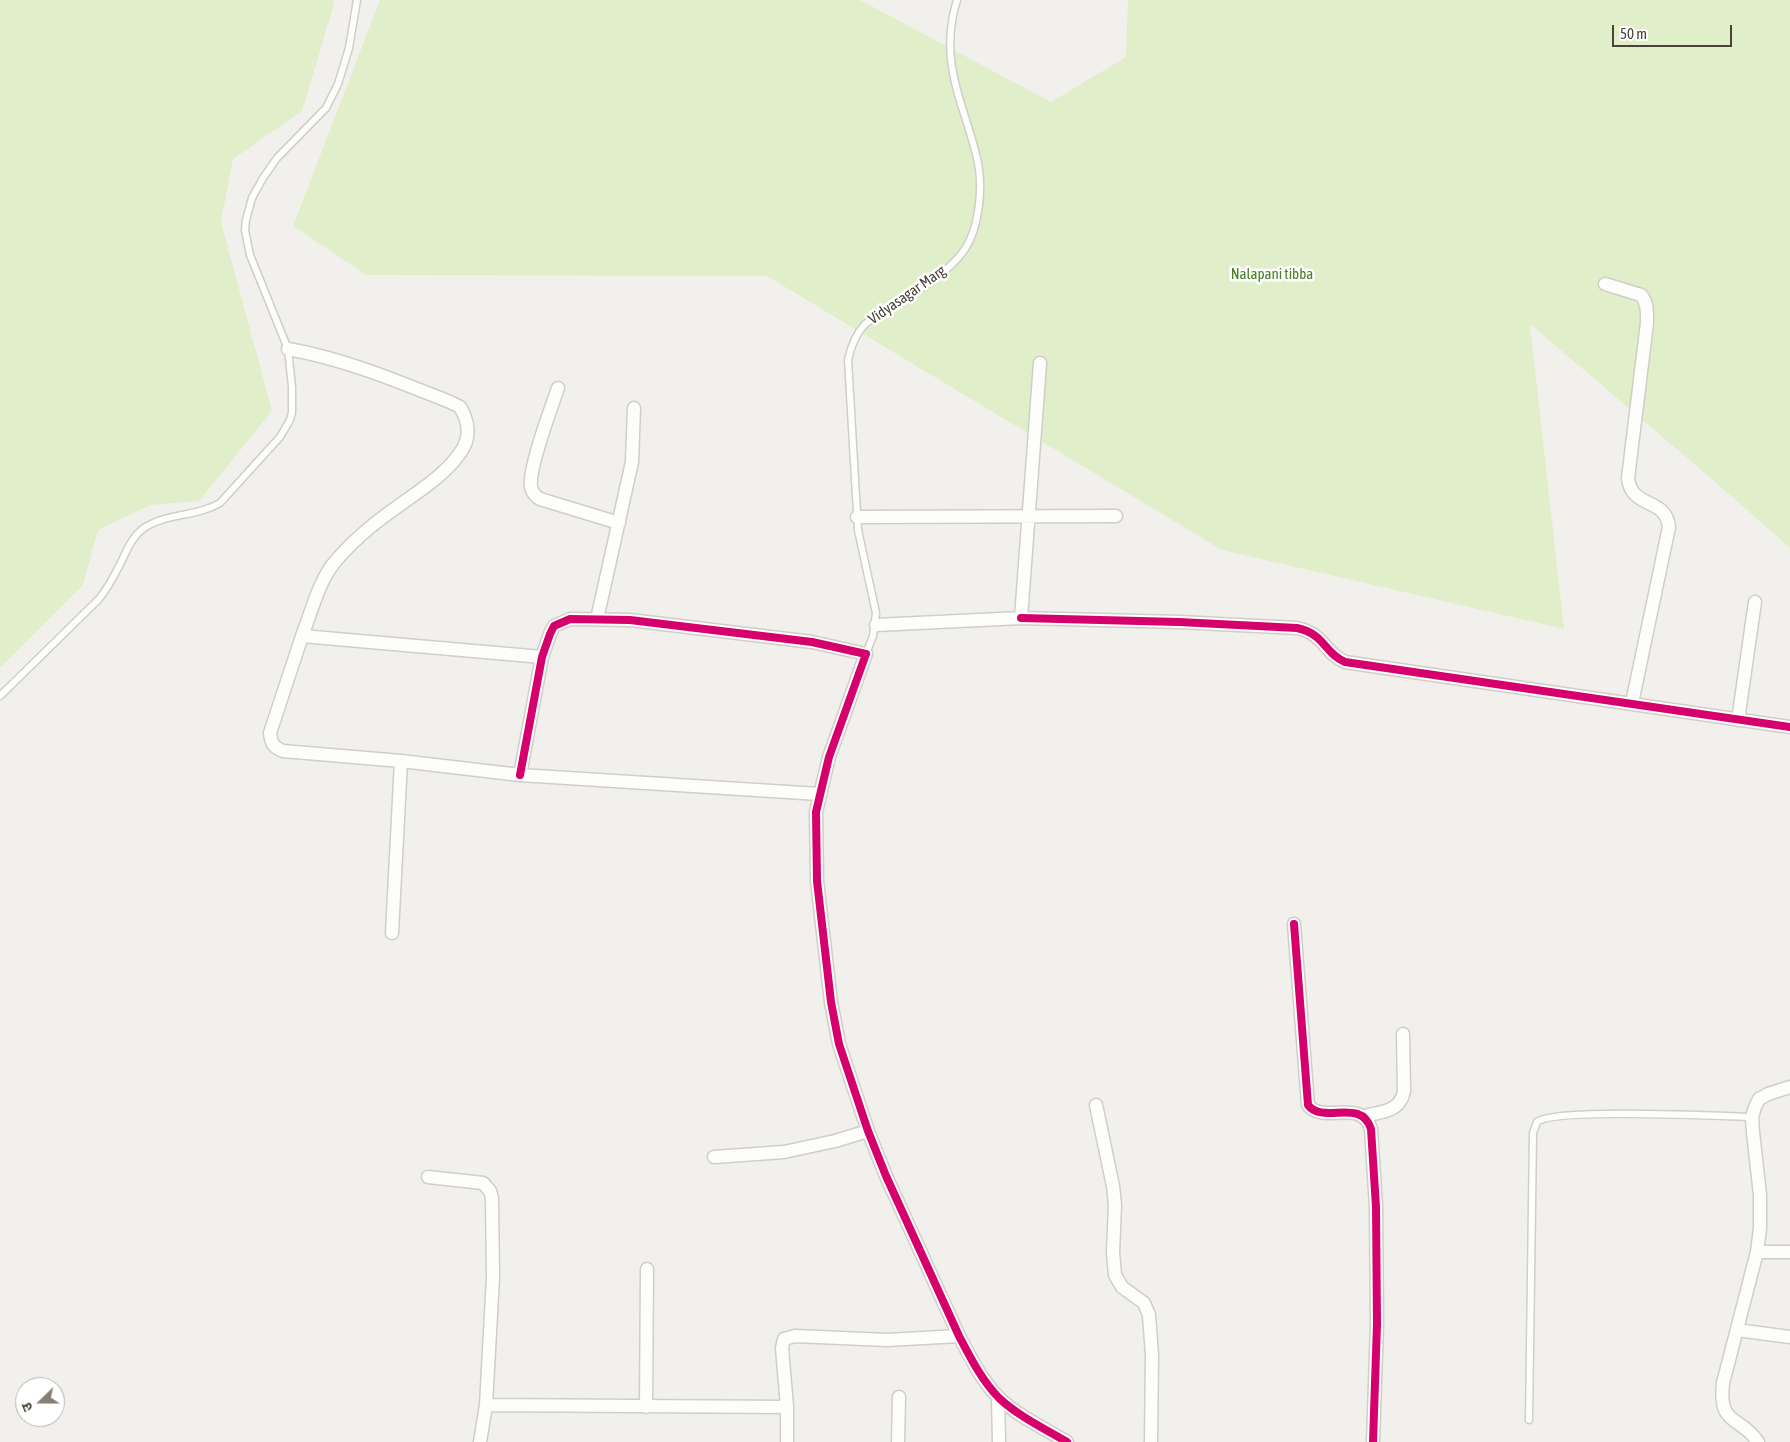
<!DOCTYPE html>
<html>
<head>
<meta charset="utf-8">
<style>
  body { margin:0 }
  #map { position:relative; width:1790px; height:1442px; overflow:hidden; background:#f2f0ec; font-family:"Asap Condensed","Noto Sans Devanagari",sans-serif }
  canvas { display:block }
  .north { position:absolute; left:15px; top:1377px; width:50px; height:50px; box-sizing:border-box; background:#fff; border:1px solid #b7b3af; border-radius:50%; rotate:248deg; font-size:14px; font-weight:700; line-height:20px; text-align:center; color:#4a4236 }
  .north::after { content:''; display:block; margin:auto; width:18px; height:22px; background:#857f76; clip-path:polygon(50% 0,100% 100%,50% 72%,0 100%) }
  .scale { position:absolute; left:1612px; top:25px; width:120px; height:22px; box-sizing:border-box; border:2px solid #4a4236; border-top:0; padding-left:6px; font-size:15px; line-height:18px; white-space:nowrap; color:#4a4236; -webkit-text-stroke:4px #fff; paint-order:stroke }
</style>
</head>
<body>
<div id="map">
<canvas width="1790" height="1442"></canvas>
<div class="north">उ</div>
<div class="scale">50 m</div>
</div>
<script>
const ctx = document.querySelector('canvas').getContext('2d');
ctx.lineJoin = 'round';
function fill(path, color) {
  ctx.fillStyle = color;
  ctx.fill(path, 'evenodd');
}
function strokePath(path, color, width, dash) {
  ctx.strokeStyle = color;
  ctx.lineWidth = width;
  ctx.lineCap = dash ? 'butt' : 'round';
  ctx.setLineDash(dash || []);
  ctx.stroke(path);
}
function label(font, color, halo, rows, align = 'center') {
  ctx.font = font + ' "Asap Condensed",sans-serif';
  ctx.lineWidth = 5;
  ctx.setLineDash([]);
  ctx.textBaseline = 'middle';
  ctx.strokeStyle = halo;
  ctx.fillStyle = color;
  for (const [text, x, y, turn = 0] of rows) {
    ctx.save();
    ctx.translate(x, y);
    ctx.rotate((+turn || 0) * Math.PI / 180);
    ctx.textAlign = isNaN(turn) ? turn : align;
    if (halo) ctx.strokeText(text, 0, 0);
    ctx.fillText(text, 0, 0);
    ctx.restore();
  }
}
fill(new Path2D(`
  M 0,0 L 333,0 L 334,4 L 302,111 L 233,159 L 221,222 L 272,411 L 199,501 L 150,505 L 98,530 L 83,585 L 0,668 Z
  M 380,0 L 860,0 L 1051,102 L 1126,57 L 1128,0 L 1790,0 L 1790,548 L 1713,480 L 1530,324 L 1564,629 L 1222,550 L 767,276 L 366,275 L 293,226 Z`), '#e0eeca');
const service = new Path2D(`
  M 866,654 L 873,636 L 876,613 L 858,530 L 848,360 C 851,346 855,335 865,324 C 895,304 945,279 965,249 C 979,228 983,188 978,163 C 971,128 955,96 951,60 C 949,40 951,19 957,0
  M 0,696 L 99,599 C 106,590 112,580 117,570 C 125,556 130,538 144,528 C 166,513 196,517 220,503 L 280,437 L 290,420 L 292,412 L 292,387 L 288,349 L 250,255 L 245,230 L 246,220 L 252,198 L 263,178 L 277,158 L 326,108 L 338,84 L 349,48 L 357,0
  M 1529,1420 L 1533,1133 L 1537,1122 C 1553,1108 1720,1116 1752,1117`);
const minor = new Path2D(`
  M 1605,284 L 1641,295 C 1648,303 1647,314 1647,323 L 1628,478 C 1631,509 1666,497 1669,527 L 1632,703
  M 288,349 C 345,359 397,381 450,402 L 460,407 C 468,420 471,436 462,450 C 447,474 419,491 397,507 C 374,523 352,541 334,563 C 319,581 311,613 302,636
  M 558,388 C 551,409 528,469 531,487 C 532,493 535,496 540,499 L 619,523
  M 857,517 L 1116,516
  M 1021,618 L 1179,622 L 1297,628 C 1325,634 1324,653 1345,662 L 1790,727
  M 597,619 L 632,462 L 634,408
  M 876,625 L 1021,618 L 1040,363
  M 542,657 L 302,636 L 270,733 C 271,743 273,747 283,751 L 401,761 L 520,775 L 819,794
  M 1738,720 L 1755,602
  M 520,775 L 542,657 L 550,634 L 554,626 L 570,619 L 630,620 L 812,642 L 866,654 L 829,757 L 816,812 L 817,881 L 831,1002 L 839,1044 L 868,1131 L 886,1176 L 959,1336 C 970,1357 982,1381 999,1398 C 1018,1416 1045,1429 1067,1442
  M 1294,924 L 1308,1105 C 1323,1125 1361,1097 1371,1129 L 1376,1207 L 1377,1324 L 1373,1442
  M 392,933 L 401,761
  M 1096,1105 L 1113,1186 L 1115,1205 L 1113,1252 L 1115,1275 L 1122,1287 L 1144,1303 L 1149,1315 L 1152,1355 L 1151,1442
  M 1365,1116 C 1383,1111 1400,1112 1404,1091 L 1403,1034
  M 714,1157 L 784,1152 L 835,1141 L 868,1131
  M 428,1177 L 483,1183 L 490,1191 L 492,1198 L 493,1277 L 486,1405 L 480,1442
  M 1757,1252 L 1790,1252
  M 1737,1330 L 1790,1337
  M 998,1397 L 999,1442
  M 486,1405 L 787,1407
  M 646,1407 L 647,1269
  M 787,1442 L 787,1407 L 782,1348 L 784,1339 L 795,1336 L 887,1340 L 959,1336
  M 898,1442 L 899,1397
  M 1758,1442 C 1740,1415 1718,1427 1723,1383 L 1757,1252 L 1760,1228 L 1760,1195 L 1753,1132 L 1752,1117 L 1755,1107 L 1759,1099 L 1768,1094 L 1790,1087`);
strokePath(service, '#d0cec9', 9);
strokePath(minor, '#d0cec9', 15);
strokePath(service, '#fdfdfc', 6);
strokePath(minor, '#fdfdfc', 12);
strokePath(new Path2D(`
  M 1021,618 L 1179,622 L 1297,628 C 1325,634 1324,653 1345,662 L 1790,727
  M 520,775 L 542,657 L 550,634 L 554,626 L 570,619 L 630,620 L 812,642 L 866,654 L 829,757 L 816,812 L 817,881 L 831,1002 L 839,1044 L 868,1131 L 886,1176 L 959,1336 C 970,1357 982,1381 999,1398 C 1018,1416 1045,1429 1067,1442
  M 1294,924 L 1308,1105 C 1323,1125 1361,1097 1371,1129 L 1376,1207 L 1377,1324 L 1373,1442`), '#d6006c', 8);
label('15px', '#498025', '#fff', [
  ["Nalapani tibba",1272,274]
]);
label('15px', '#4a4236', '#fff', [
  ["Vidyasagar Marg",907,295,-35]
]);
</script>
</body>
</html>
